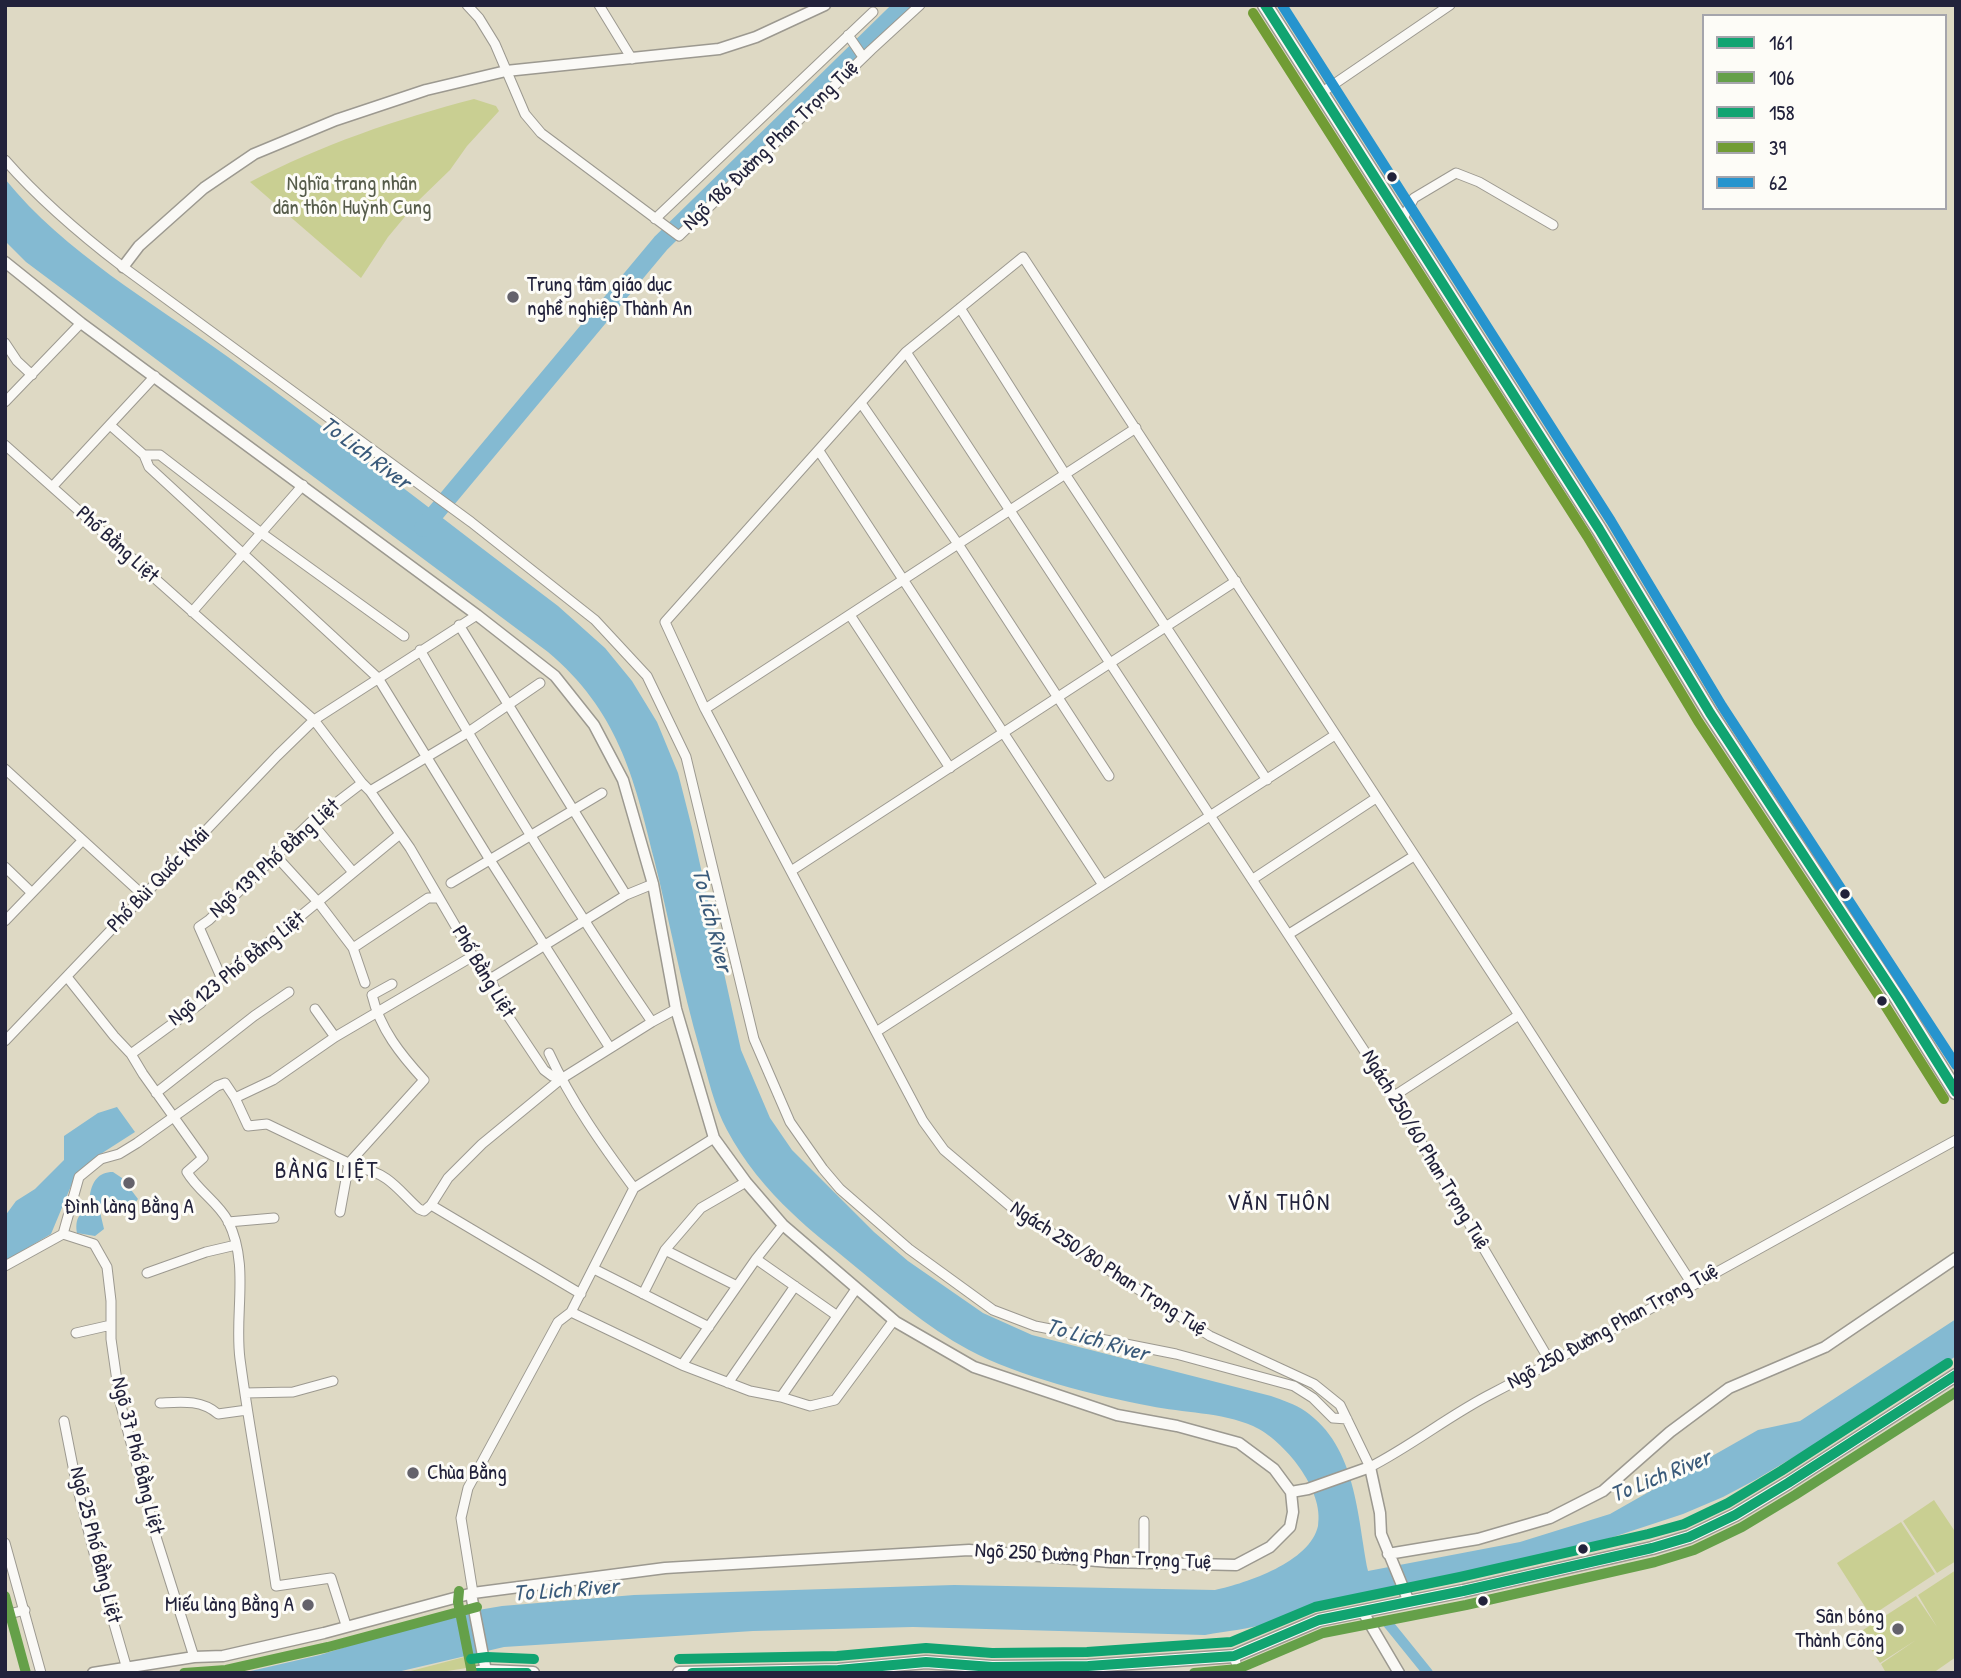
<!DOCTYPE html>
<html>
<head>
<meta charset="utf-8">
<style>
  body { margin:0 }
  #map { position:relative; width:1961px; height:1678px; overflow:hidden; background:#ded9c4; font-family:"Patrick Hand",sans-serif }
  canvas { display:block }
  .frame { position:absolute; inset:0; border:7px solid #22223b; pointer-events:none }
  .legend { position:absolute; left:1702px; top:14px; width:245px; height:196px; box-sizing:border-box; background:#fdfcf7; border:2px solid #a5a5ac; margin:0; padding:9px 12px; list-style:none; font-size:21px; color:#22223b }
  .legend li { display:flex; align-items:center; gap:14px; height:35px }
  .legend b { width:35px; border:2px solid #a5a5ac }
</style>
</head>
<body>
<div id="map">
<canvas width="1961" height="1678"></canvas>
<div class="frame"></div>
<ul class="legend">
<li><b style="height:9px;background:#11a471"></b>161</li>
<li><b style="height:9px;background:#65a049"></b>106</li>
<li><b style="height:9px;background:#11a471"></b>158</li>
<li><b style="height:9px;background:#719c34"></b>39</li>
<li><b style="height:9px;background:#2694ce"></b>62</li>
</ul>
</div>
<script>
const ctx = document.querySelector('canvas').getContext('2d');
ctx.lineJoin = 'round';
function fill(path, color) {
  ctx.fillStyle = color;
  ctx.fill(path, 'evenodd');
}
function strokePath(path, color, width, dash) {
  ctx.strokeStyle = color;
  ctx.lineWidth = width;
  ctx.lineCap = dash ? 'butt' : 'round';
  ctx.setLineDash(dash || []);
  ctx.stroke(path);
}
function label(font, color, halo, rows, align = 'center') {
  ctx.font = font + ' "Patrick Hand",sans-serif';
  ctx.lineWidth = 6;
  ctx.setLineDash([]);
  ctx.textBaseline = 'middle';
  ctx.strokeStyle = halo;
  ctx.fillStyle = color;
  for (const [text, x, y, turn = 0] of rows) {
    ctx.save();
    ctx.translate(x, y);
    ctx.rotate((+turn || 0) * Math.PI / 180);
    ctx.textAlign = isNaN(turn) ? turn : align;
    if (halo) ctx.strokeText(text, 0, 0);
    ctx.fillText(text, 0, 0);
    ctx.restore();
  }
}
fill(new Path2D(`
  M 474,99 L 496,106 L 499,111 L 467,146 L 450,170 L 418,201 L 388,237 L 361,278 L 250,182 C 321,145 397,119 474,99 Z
  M 1934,1500 L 1956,1533 L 1956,1561 L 1937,1573 L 1903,1521 Z
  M 1901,1522 L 1935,1574 L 1871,1616 L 1837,1563 Z
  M 1956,1570 L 1956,1657 L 1933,1673 L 1886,1673 L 1881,1664 L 1916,1640 L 1880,1663 L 1860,1632 L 1916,1596 L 1937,1627 L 1918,1595 Z
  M 476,1654 L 480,1666 L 434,1673 L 403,1673 Z`), '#c9cf92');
fill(new Path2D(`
  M 5,179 C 65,253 152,302 228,357 C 340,438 448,523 558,606 L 605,648 L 632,681 L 657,722 L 678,773 L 692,828 L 741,1050 L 770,1118 L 792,1150 L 874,1232 L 908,1261 L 983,1313 L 1032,1335 L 1271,1396 C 1282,1400 1295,1404 1305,1411 C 1357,1447 1357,1516 1368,1571 L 1520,1542 L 1610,1514 L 1758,1430 L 1800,1421 L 1956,1319 L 1956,1356 L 1904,1392 L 1755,1480 L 1723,1497 L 1683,1514 L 1601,1541 L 1356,1597 C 1326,1601 1300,1613 1271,1622 C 1250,1629 1227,1631 1205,1635 L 913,1627 L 753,1631 L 504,1647 L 393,1673 L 242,1673 L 320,1655 L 443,1616 L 502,1606 L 634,1595 L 954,1585 L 1215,1590 C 1247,1583 1310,1562 1318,1526 C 1325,1490 1284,1440 1253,1426 C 1221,1412 1183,1413 1150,1406 C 1096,1396 1017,1376 969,1350 C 926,1327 889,1294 851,1263 C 831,1246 810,1231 792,1213 C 767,1190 743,1160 727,1130 C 714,1106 708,1077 700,1050 C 682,988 670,923 654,859 C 634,776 617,710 548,652 L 26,262 L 5,241 Z
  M 117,1107 L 135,1132 L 96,1157 L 76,1174 L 51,1234 L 5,1261 L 5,1216 L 16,1201 L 35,1189 L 64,1160 L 64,1136 L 98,1113 Z
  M 113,1172 L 122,1178 L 138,1199 L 133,1206 L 120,1214 L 104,1207 L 90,1195 C 92,1182 98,1172 113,1172 Z
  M 91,1210 L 100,1212 L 104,1229 L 95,1236 L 77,1233 C 75,1221 78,1211 91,1210 Z`), '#84bad2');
strokePath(new Path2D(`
  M 1386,1621 L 1428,1673`), '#84bad2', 10);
strokePath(new Path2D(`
  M 423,528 L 661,243 L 904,5`), '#84bad2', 18);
const minor = new Path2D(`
  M 467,5 L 479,18 L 495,44 L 525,114 L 541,133 L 679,236 L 871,50 L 920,5
  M 599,5 L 632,59
  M 848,35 L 863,57
  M 1321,93 L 1450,5
  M 5,160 C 41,201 80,234 123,267 L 471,522 L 595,620 L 647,676 L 686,757 L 754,1039 L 790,1122 L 823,1169 L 840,1189 L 909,1249 L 993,1310 L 1035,1326 L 1176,1354 L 1294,1386 L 1313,1398 L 1333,1418 L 1347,1419
  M 655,219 L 873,12
  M 1402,220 L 1414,198 L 1456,173 L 1479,182 L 1553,225
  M 960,308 L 1065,474 L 1267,780
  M 5,343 L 17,361 L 32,375
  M 906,352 L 1394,1096 L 1551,1363
  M 5,402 L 81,323
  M 861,403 L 958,544 L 1109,776
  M 110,425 L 144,455 L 149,467 L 378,678 L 490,860 L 610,1048
  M 5,445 L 314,720 L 362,783 L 370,791 L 410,848 L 473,956 L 490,979 L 508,1016 L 544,1070 L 552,1076 L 561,1079
  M 819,451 L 1103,885
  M 144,455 L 160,455 L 260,532 L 404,636
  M 53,486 L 155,376
  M 192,612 L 303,485
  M 850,615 L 950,768
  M 459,625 L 626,895
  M 420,650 C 493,777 569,901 652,1022
  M 705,709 L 1136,428
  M 5,769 L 144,896
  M 370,791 L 467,733 L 540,683
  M 311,822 L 352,871
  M 276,856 L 318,902 L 353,948 L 365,983
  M 5,867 L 32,893
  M 791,871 L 1236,581
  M 1253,879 L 1376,798
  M 451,883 L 602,793
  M 5,921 L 82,841
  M 1289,934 L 1414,856
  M 353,948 L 428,898 L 439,898
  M 67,977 L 114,1036 L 131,1054 L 143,1074 L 203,1158 L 187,1172 C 198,1191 218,1202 228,1221 C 250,1265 234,1314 240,1359 C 250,1435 265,1510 276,1586 L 331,1578 L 346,1625
  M 221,977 L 199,927 L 209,920 L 311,822 L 362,783
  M 490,979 L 626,895 L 653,884
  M 315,1009 L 335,1037
  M 876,1032 L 1335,735
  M 5,1041 L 277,756 L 314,720 L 477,615
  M 131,1054 L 201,1003 L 221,977 L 257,952 L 400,834
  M 156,1093 L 254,1016 L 289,992
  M 1394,1096 L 1519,1015
  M 235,1098 L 273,1080 L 335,1037 L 473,956
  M 349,1163 L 424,1080 C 401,1055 380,1029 372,995 L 392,984
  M 634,1188 L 714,1138
  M 340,1212 L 349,1163
  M 228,1222 L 274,1218
  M 63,1234 L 94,1244 L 107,1267 L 111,1301 L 111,1339 L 120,1402 L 157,1540 L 194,1657
  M 665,1250 L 737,1286
  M 756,1259 L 836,1315
  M 5,1266 L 63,1234 L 79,1177 L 101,1159 L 119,1154 L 137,1143 L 217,1086 L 225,1083 L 235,1098 L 248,1126 L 267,1124 L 361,1169 C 388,1172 400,1192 419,1209 L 424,1211 L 431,1205
  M 594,1269 L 709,1327
  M 147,1273 L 206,1252 L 236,1245
  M 1692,1284 L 1519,1015 L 1023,257 L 906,352 L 665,622 L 705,709 L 923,1121 L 944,1150 L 1010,1206 L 1210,1336 L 1314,1384 L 1340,1405 L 1370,1467 C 1413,1445 1451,1414 1493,1393 C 1649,1312 1802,1224 1956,1140
  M 581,1294 L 431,1205 L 448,1178 L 482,1144 L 561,1079 L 652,1022 L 676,1009
  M 643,1294 L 665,1250 L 701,1208 L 746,1182
  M 571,1312 L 682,1365 L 750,1391 L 781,1397 L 810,1406 L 835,1400 L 894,1320
  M 76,1333 L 111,1325
  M 682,1365 L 756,1259 L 783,1225
  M 728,1383 L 795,1286
  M 245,1393 L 293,1392 L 333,1381
  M 781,1397 L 856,1289
  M 160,1403 C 180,1402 201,1399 218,1414 L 247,1410
  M 64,1421 L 76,1482 L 97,1565 L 127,1669
  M 1144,1521 L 1144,1562
  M 5,1543 L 41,1673
  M 473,1593 L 461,1518 L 468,1488 L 558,1322 L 571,1312 L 634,1188 C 602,1145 571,1101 549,1053
  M 5,1615 L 25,1610
  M 1234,1656 L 1239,1673`);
const tertiary = new Path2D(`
  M 5,262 L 81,323 L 477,615 L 555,676 L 594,725 L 623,780 L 653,884 L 676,1009 L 714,1138 L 746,1182 L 783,1225 L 896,1322 L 974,1367 L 1117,1415 L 1177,1426 L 1239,1443 L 1274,1469 L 1291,1492
  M 123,267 L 139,246 L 204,188 L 254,154 L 336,120 L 426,90 L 506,71 L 719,49 L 756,37 L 825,5
  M 1291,1492 L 1308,1489 L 1370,1467 L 1380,1513 L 1381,1534 L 1409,1602
  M 1388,1554 L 1478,1539 L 1550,1518 L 1603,1491 L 1670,1432 L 1729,1388 L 1825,1347 L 1956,1258
  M 473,1593 L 472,1599 L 486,1671
  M 1363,1612 L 1399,1673
  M 93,1673 L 194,1657 L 223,1656 L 324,1633 L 473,1593 L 665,1568 L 969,1550 L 1110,1562 L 1236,1565 L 1270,1547 L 1290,1527 L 1293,1512 L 1291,1492`);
const secondary = new Path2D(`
  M 473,1673 L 486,1671 L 533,1673
  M 679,1673 L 838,1670 L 926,1662 L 992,1667 L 1088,1666 L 1234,1656 L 1319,1620 L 1463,1591 L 1652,1548 L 1689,1537 L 1735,1515 L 1788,1483 L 1956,1375`);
const primary = new Path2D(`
  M 1265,5 L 1599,529 L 1710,713 L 1898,999 L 1956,1092`);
strokePath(minor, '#9c9990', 11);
strokePath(tertiary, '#9c9990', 13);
strokePath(secondary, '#9c9990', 15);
strokePath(primary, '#9c9990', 17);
strokePath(minor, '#faf9f6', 9);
strokePath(tertiary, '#faf9f6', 10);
strokePath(secondary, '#faf9f6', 12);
strokePath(primary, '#faf9f6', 14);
strokePath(new Path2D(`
  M 1265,5 L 1599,529 L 1710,713 L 1898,999 L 1956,1092
  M 475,1673 L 527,1673
  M 692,1673 L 838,1670 L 926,1662 L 992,1667 L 1088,1666 L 1234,1656 L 1319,1620 L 1463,1591 L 1652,1548 L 1689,1537 L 1735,1515 L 1788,1483 L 1956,1375`), '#11a471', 10);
strokePath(new Path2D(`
  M 459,1591 L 458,1602 L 472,1673
  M 5,1596 L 26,1673
  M 184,1673 L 226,1670 L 328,1647 L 477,1607
  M 1194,1673 L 1238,1669 L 1323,1633 L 1466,1605 L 1655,1562 L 1694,1550 L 1742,1527 L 1795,1495 L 1956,1392`), '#65a049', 10);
strokePath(new Path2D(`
  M 471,1659 L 487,1657 L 534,1659
  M 679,1659 L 837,1656 L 926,1648 L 992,1653 L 1087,1652 L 1231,1642 L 1315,1607 L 1460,1577 L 1648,1534 L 1684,1524 L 1728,1503 L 1781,1471 L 1948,1363`), '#11a471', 10);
strokePath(new Path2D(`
  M 1253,13 L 1587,536 L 1698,721 L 1886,1007 L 1944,1099`), '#719c34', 10);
strokePath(new Path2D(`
  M 1282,5 L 1611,521 L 1722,706 L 1956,1065`), '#2694ce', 10);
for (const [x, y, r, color] of [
  [1392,177,6,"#22223b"],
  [513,297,7,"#64626b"],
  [1845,894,6,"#22223b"],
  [1882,1001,6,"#22223b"],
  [129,1183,7,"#64626b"],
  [413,1473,7,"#64626b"],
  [1583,1549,6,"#22223b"],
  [1483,1601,6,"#22223b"],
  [308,1605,7,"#64626b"],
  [1898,1629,7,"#64626b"]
]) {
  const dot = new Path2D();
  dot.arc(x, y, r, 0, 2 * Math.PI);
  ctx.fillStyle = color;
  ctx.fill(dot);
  strokePath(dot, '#fdfcf7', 2.5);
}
label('21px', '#22223b', '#fdfcf7', [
  ["Ngõ 186 Đường Phan Trọng Tuệ",771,146,-44],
  ["Phố Bằng Liệt",117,545,42],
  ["Ngõ 139 Phố Bằng Liệt",275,859,-42],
  ["Phố Bùi Quốc Khái",159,880,-46],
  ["Ngõ 123 Phố Bằng Liệt",237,969,-39],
  ["Phố Bằng Liệt",483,972,59],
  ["Ngách 250/60 Phan Trọng Tuệ",1425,1150,59],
  ["Ngách 250/80 Phan Trọng Tuệ",1108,1269,33],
  ["Ngõ 250 Đường Phan Trọng Tuệ",1613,1327,-29],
  ["Ngõ 37 Phố Bằng Liệt",137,1456,76],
  ["Ngõ 25 Phố Bằng Liệt",95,1545,76],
  ["Ngõ 250 Đường Phan Trọng Tuệ",1093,1557,3]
]);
label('21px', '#565c4b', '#fdfcf7', [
  ["Nghĩa trang nhân",352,184],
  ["dân thôn Huỳnh Cung",352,208]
]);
label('21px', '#22223b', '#fdfcf7', [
  ["Trung tâm giáo dục",527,285],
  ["nghề nghiệp Thành An",527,309],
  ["Đình làng Bằng A",129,1207,"center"],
  ["Chùa Bằng",427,1473],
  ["Miếu làng Bằng A",294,1605,"right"],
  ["Sân bóng",1884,1617,"right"],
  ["Thành Công",1884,1641,"right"]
], 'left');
label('italic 23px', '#3a5a7a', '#fdfcf7', [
  ["To Lich River",365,454,37],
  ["To Lich River",711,920,76],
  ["To Lich River",1097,1341,16],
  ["To Lich River",1661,1477,-22],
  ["To Lich River",566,1591,-4]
]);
ctx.letterSpacing = '2px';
label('23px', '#22223b', '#fdfcf7', [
  ["BÀNG LIỆT",327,1172],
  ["VĂN THÔN",1279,1204]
]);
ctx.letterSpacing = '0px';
</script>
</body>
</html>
